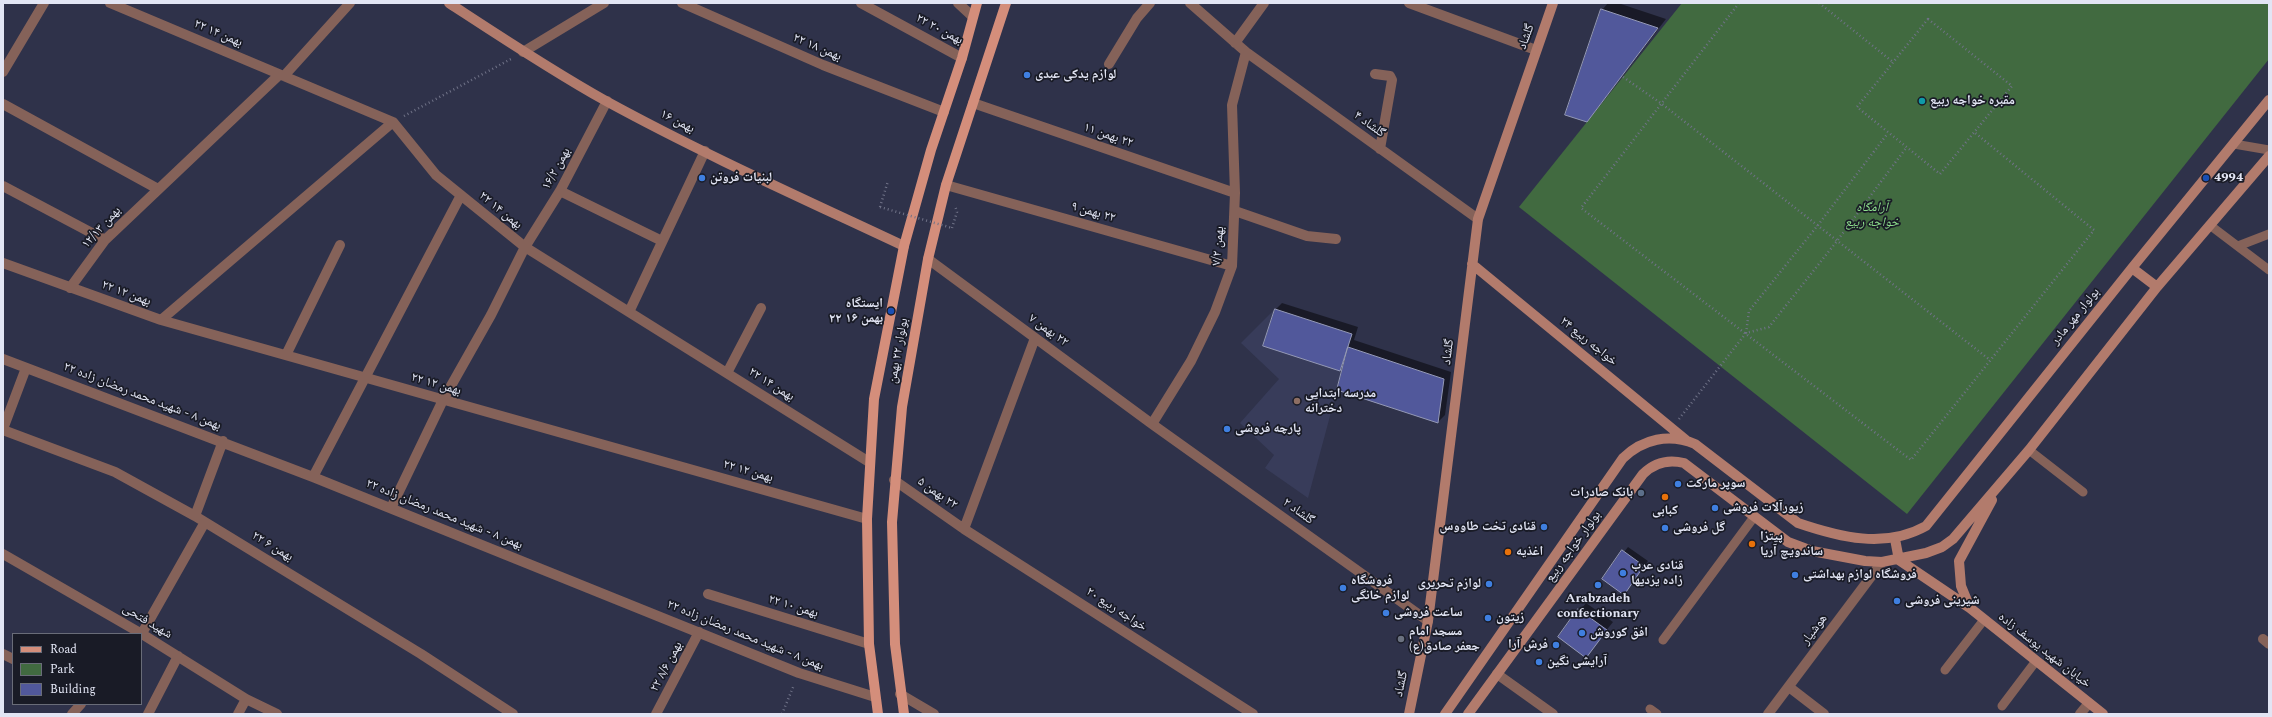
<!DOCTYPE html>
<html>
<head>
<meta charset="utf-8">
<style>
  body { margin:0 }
  #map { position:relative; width:2272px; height:717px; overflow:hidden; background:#2f324a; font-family:Spectral,serif }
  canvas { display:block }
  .frame { position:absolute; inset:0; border:4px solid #e2e5f4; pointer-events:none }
  .legend { position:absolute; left:12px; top:633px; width:130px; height:72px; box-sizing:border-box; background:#191b26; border:1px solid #696c78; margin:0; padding:5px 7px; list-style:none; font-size:12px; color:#e2e5f4 }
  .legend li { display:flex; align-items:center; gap:8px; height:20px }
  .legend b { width:20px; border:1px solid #696c78 }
</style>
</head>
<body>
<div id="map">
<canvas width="2272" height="717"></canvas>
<div class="frame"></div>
<ul class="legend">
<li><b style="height:5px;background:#d48e7b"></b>Road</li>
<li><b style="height:11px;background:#416a40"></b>Park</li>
<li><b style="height:11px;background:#51589b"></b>Building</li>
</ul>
</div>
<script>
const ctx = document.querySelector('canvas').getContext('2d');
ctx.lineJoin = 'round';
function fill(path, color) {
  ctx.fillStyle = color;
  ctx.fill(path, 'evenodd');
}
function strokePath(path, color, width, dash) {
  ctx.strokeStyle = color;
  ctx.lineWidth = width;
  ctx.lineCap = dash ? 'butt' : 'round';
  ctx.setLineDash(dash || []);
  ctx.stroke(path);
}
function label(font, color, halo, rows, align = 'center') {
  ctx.font = font + ' Spectral,"Noto Naskh Arabic",serif';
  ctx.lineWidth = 3.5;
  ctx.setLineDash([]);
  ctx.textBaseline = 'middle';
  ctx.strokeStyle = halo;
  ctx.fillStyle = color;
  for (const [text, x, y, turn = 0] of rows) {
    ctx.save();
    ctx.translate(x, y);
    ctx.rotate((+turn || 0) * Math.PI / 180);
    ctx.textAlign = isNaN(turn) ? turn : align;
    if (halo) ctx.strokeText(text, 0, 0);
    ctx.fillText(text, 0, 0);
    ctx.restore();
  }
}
fill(new Path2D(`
  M 1275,309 L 1352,334 L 1308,498 L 1265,468 L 1274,455 L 1240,423 L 1279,379 L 1241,343 Z`), '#383c5a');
fill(new Path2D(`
  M 1682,3 L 2269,3 L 2269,59 L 1907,514 L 1519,207 Z`), '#416a40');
fill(new Path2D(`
  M 1608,3 L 1618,3 L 1666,19 L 1587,121 L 1602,10 Z
  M 1282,303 L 1358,327 L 1354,340 L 1451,372 L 1445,415 L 1438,422 L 1338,389 L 1344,365 L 1340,370 L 1276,309 Z
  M 1628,547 L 1648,561 L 1628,589 L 1603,579 Z
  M 1586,603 L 1613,622 L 1586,656 L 1559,637 Z`), '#0007');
const building = new Path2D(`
  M 1601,9 L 1658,28 L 1587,122 L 1565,115 Z
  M 1275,309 L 1352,334 L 1340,371 L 1263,346 Z
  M 1348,347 L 1444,379 L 1438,423 L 1337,390 Z
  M 1622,550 L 1644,566 L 1624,595 L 1602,579 Z
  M 1578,609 L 1607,630 L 1586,658 L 1558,637 Z`);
fill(building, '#51589b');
strokePath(building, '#9499b6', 1);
strokePath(new Path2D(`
  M 1739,3 L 1581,208 L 1911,460 L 2094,230 L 1974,132
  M 1819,3 L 1893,62
  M 1928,19 L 2012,86 L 1940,174 L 1857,107 Z
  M 1623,77 L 1662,104 L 1990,360
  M 404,116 L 511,59
  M 880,207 L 888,181
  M 952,228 L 957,212 L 955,206
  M 1746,333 L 1749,311 L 1818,225 L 1888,133
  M 1679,419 L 1746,333 L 1769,327 L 1837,241 L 1906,148
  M 782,714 L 794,685`), '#707388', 2.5, [1, 3]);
strokePath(new Path2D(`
  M 2234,144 L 2269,150
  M 2211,226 L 2269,270
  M 2238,246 L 2269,234
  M 2029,450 L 2083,492
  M 1663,640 L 1754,517
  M 1945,670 L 1983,621
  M 2002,706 L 2036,661
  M 1650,709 L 1657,714`), '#856259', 9);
strokePath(new Path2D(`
  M 110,3 L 393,122 L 436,175 L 525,247 L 869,462
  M 682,3 L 823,65 L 944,112
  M 861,3 L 962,58
  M 958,3 L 972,16
  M 1190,3 L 1246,52 L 1478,219
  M 1409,3 L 1536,50
  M 1235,43 L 1264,3
  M 523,52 L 604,3
  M 1109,64 L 1137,18 L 1150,3
  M 3,72 L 44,3
  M 1375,74 L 1390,76 L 1392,80 L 1380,149
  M 284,76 L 350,3
  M 973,103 L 1235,193
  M 3,104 L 158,189
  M 946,185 L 1232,266
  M 3,186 L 105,240
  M 560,191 L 662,241
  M 1235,211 L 1307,236 L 1336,239
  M 928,259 L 1152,424 L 1428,621
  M 3,263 L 161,320 L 867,519
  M 70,288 L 105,240 L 279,75
  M 629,312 L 705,151
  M 161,320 L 393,122
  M 286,355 L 340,245
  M 3,359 L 313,477 L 799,673 L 875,697
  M 727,373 L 761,308
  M 1152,424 L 1191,361 L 1215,312 L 1232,266 L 1235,193 L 1232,105 L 1246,52
  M 3,429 L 26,368
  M 3,430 L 115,472 L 195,516 L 421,654 L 513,714
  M 313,477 L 461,195
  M 894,480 L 964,529 L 1253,714
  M 391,508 L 443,400 L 491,315 L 525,247 L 560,191 L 607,101
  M 195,516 L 223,441
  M 964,529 L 1035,338
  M 3,554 L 142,634 L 246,699 L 277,714
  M 708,594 L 869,644
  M 141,635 L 205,522
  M 2263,639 L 2269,644
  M 3,654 L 13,659
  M 1497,674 L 1553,714
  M 1789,687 L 1824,714
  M 900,694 L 934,714
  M 72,714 L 81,704
  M 148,714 L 178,656
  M 238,714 L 246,699
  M 656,714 L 699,632
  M 1768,714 L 1882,562
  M 2080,714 L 2089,703`), '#856259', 10);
strokePath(new Path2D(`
  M 449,3 C 501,37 552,71 606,101 C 703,154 804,199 904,246
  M 1472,264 L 1686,440
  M 2132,268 L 2157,287
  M 1895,539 L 1899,560 L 1970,608 L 2103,714
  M 1970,608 L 1961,586 L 1959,561 L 1992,500
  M 1409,714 L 1428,621 L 1478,219 L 1553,3
  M 1445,714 L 1623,458 C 1643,439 1669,433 1695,444 L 1798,523 C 1839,537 1885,549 1926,526 L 2132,268 L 2269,100
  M 1468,714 L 1643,474 C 1654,463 1668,459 1684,463 L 1788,542 L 1812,551 L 1865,561 L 1882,562 L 1926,553 L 1942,547 L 1953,539 L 2029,450 L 2157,287 L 2269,156`), '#b27b6c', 10);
strokePath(new Path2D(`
  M 878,714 L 869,644 L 867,519 L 874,399 L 904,246 L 931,150 L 962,58 L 977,3
  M 904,714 L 895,644 L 892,522 L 902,407 L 928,259 L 946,185 L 1006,3`), '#d48e7b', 10);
strokePath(new Path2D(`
  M 880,207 L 952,228`), '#707388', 2.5, [1, 3]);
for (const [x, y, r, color] of [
  [1027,75,4,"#3f7fe0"],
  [1922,101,4,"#0f9aa8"],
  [702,178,4,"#3f7fe0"],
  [2206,178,4,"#1a4fb4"],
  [891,311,4,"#1a4fb4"],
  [1297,401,4,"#8d6e63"],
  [1227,429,4,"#3f7fe0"],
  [1678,484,4,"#3f7fe0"],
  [1641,493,4,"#5c6f8a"],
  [1665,497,4,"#e8710a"],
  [1715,508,4,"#3f7fe0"],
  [1544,527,4,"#3f7fe0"],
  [1665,528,4,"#3f7fe0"],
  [1752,544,4,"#e8710a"],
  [1508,552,4,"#e8710a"],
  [1623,573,4,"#3f7fe0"],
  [1795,575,4,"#3f7fe0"],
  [1489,584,4,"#3f7fe0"],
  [1598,585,4,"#3f7fe0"],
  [1343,588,4,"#3f7fe0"],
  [1897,601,4,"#3f7fe0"],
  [1386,613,4,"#3f7fe0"],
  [1488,618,4,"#3f7fe0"],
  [1582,633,4,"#3f7fe0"],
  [1401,639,4,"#6b7280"],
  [1556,645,4,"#3f7fe0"],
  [1539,662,4,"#3f7fe0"]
]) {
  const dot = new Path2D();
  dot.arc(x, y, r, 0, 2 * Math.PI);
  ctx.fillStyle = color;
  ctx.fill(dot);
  strokePath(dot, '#191b26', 1.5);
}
label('13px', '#e2e5f4', '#191b26', [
  ["۲۲ بهمن ۲۰",939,30,28],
  ["۲۲ بهمن ۱۴",218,34,23],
  ["گلشاد",1527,37,-70],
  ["۲۲ بهمن ۱۸",817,48,23],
  ["بهمن ۱۶",677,122,27],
  ["گلشاد ۴",1369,125,36],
  ["٢٢ بهمن ١١",1108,136,19],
  ["بهمن ۱۶/۲",557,169,-61],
  ["۲۲ بهمن ۱۴",500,211,39],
  ["٢٢ بهمن ۹",1093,213,16],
  ["بهمن ۱۲/۱۳",102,228,-48],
  ["بهمن ۷/۲",1219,246,-85],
  ["۲۲ بهمن ۱۲",126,294,20],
  ["بولوار مهر مادر",2076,317,-51],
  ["٢٢ بهمن ٧",1048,331,36],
  ["خواجه ربیع ۲۴",1588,342,39],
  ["بولوار ۲۲ بهمن",899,351,-80],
  ["گلشاد",1449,352,-83],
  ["۲۲ بهمن ۱۲",436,385,16],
  ["۲۲ بهمن ۱۴",771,385,32],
  ["۲۲ بهمن ۸ - شهید محمد رمضان زاده",142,397,21],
  ["۲۲ بهمن ۱۲",748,472,16],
  ["٢٢ بهمن ۵",937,494,35],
  ["گلشاد ۲",1298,512,36],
  ["۲۲ بهمن ۸ - شهید محمد رمضان زاده",444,515,22],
  ["۲۲ بهمن ۶",272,547,31],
  ["بولوار خواجه ربیع",1574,547,-54],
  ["۲۲ بهمن ۱۰",793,607,17],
  ["خواجه ربیع ۲۰",1116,610,33],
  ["شهید فتحی",147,622,31],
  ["هوشیار",1815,630,-53],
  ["۲۲ بهمن ۸ - شهید محمد رمضان زاده",745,636,22],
  ["خیابان شهید یوسف زاده",2044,651,38],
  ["۲۲ بهمن ۸/۶",667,667,-62],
  ["گلشاد",1402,684,-78]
]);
label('bold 13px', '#e2e5f4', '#191b26', [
  ["لوازم یدکی عبدی",1035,75],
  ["مقبره خواجه ربیع",1930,101],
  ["لبنیات فروتن",710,178],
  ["4994",2214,178],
  ["ایستگاه",883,304,"right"],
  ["۲۲ بهمن ۱۶",883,319,"right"],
  ["مدرسه ابتدایی",1305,394],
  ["دخترانه",1305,409],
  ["پارچه فروشی",1235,429],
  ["سوپر مارکت",1686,484],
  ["بانک صادرات",1633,493,"right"],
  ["زیورآلات فروشی",1723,508],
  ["کبابی",1665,511,"center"],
  ["قنادی تخت طاووس",1536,527,"right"],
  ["گل فروشی",1673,528],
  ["پیتزا",1760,537],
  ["ساندویچ آریا",1760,552],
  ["اغذیه",1516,552],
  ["قنادی عرب",1631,566],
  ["زاده یزدیها",1631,581],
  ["فروشگاه لوازم بهداشتی",1803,575],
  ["فروشگاه",1351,581],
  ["لوازم خانگی",1351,596],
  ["لوازم تحریری",1481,584,"right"],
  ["Arabzadeh",1598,599,"center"],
  ["confectionary",1598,614,"center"],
  ["شیرینی فروشی",1905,601],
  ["ساعت فروشی",1394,613],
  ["زیتون",1496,618],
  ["مسجد امام",1409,632],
  ["جعفر صادق(ع)",1409,647],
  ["افق کوروش",1590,633],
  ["فرش آرا",1548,645,"right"],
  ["آرایشی نگین",1547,662]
], 'left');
label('italic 13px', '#8dde8c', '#191b26', [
  ["آرامگاه",1872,208],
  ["خواجه ربیع",1872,223]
]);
</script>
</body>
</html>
